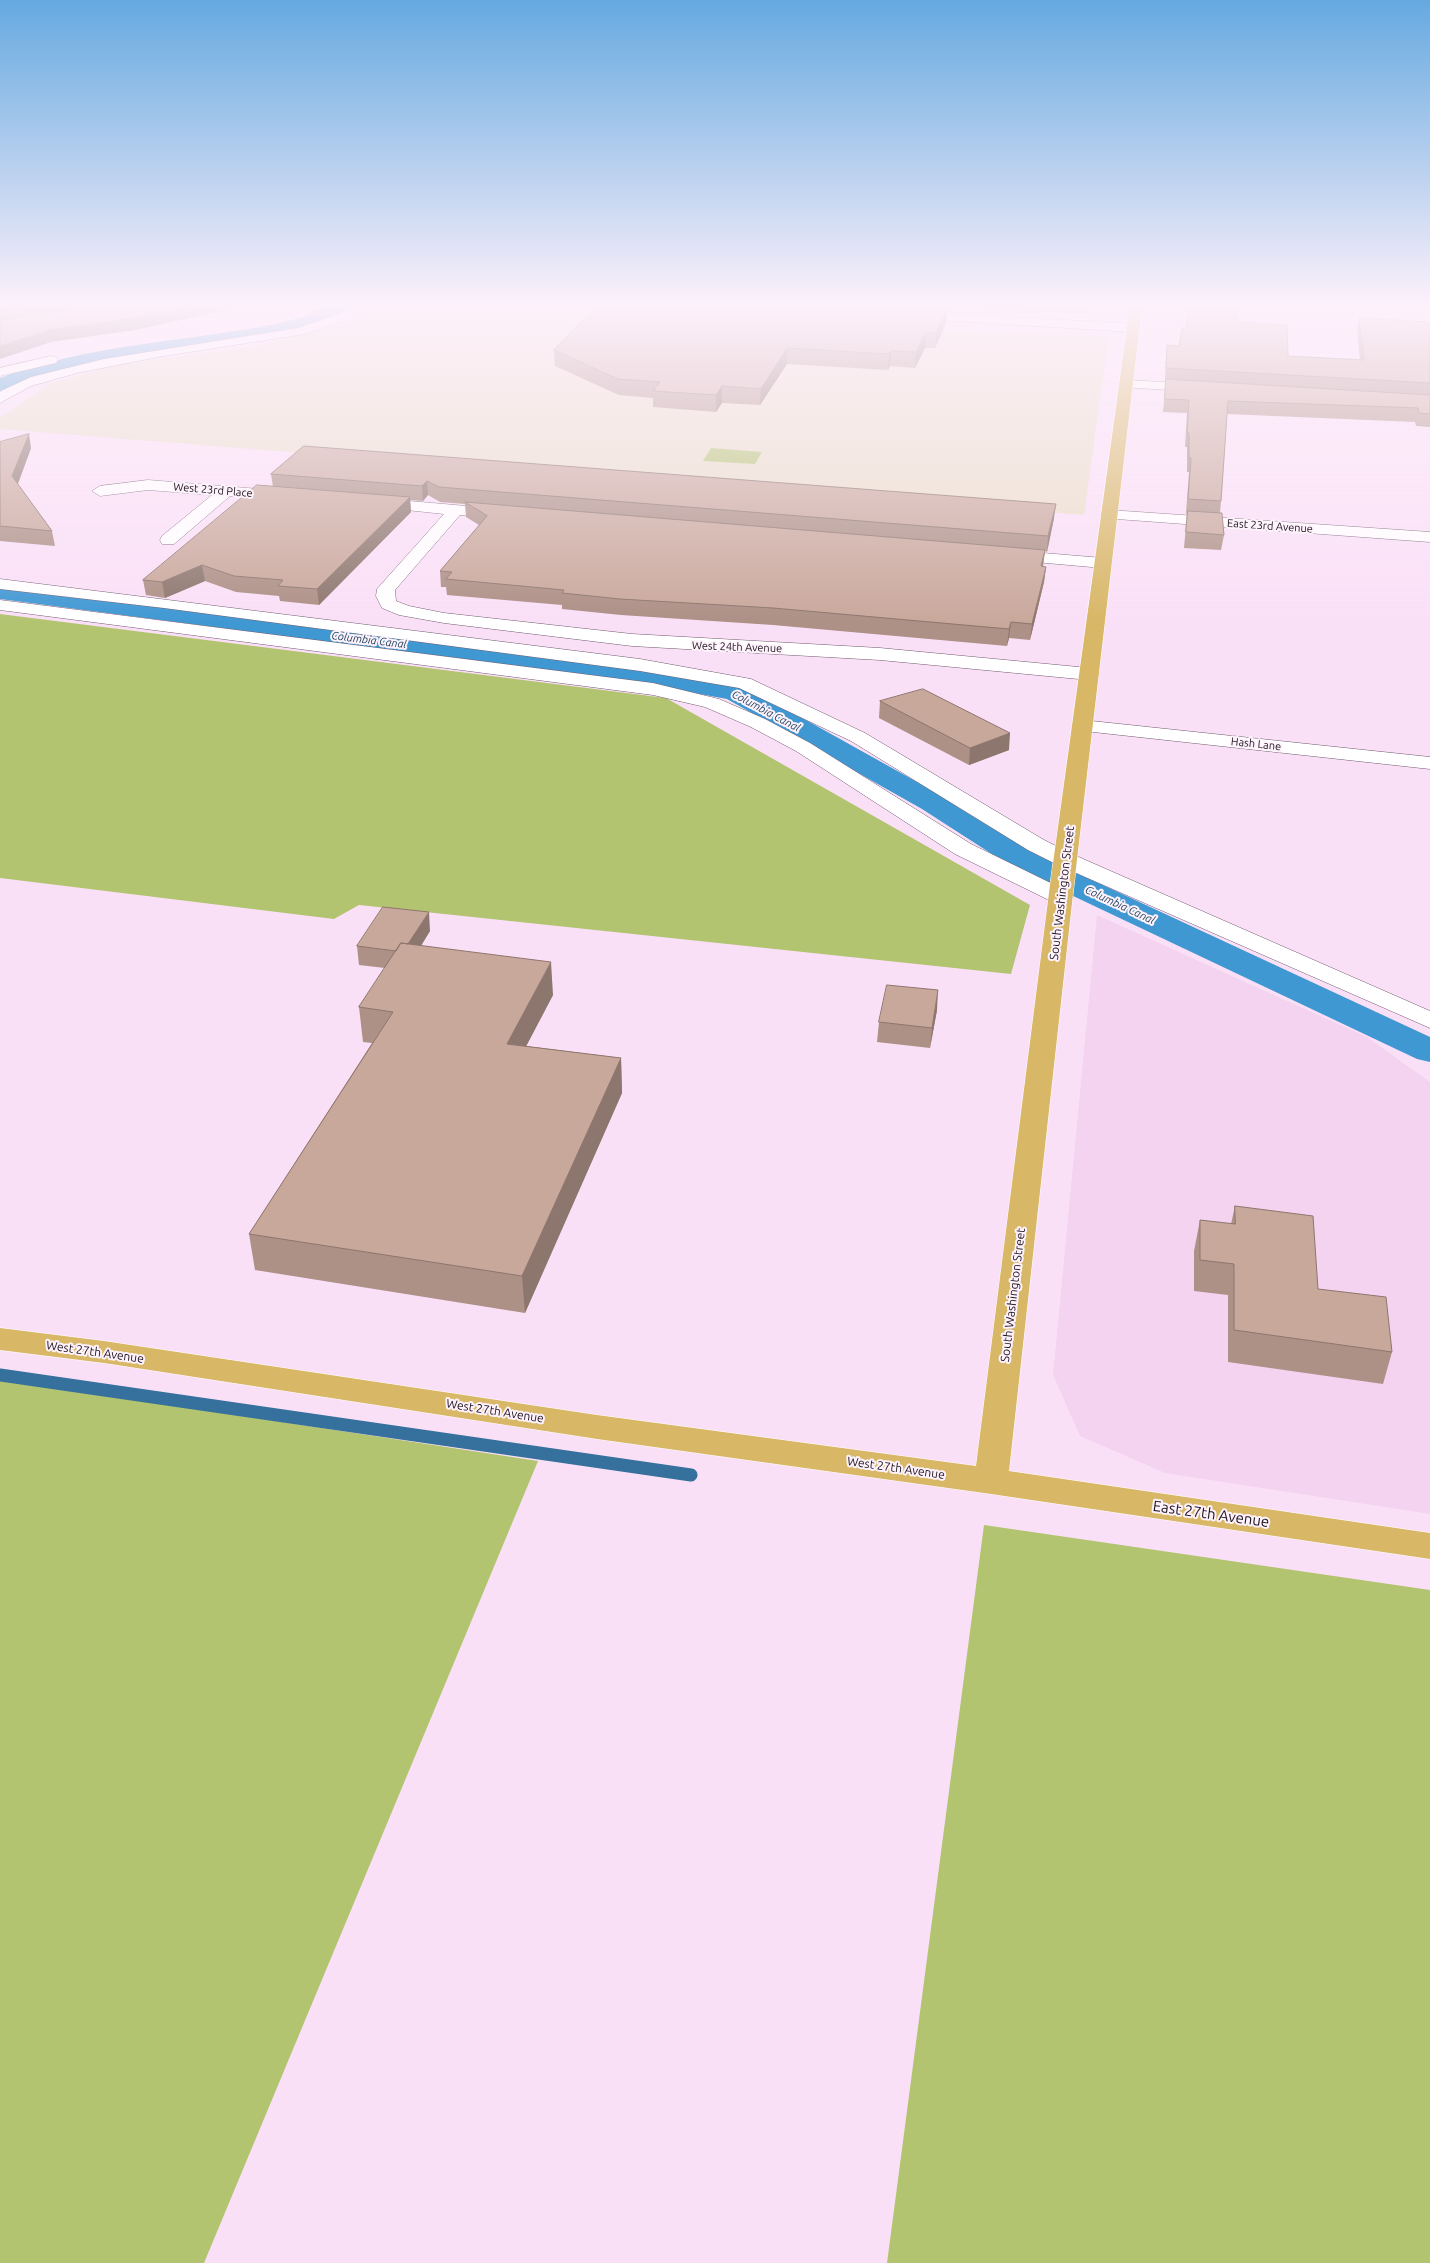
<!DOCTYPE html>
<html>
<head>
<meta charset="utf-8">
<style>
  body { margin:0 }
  canvas { display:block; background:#fae0f7 }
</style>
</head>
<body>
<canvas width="1430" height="2263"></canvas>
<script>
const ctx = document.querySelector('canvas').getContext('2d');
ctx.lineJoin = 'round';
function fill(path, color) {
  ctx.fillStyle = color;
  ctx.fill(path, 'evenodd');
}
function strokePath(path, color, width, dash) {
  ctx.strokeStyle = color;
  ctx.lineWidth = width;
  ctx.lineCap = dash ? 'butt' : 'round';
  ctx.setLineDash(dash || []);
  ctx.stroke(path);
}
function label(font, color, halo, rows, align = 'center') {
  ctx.font = font + ' Ubuntu,sans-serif';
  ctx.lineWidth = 4;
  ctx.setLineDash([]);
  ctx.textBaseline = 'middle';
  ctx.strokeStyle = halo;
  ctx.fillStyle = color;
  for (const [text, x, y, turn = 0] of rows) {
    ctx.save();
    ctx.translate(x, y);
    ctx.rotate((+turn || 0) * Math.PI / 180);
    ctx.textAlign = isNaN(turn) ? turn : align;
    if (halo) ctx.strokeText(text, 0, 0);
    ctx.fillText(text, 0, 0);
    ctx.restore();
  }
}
fill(new Path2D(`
  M 1097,915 L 1367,1037 L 1430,1082 L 1430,1514 L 1165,1473 L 1080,1436 L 1053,1375 Z`), '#f4d3f0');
fill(new Path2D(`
  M 375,306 L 553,306 L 940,331 L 1099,336 L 1108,341 L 1084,515 L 0,429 L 0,418 L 48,384 L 121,364 L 258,346 L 346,323 Z`), '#eadeca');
fill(new Path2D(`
  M 711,448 L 762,452 L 755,464 L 703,461 Z
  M 0,614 L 666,698 L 1030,905 L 1011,974 L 359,905 L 334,919 L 0,878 Z
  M 0,1379 L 538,1461 L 204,2263 L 0,2263 Z
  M 984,1525 L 1430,1590 L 1430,2263 L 887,2263 Z`), '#b3c471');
strokePath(new Path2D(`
  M 0,1375 L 691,1475`), '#36709c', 13);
fill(new Path2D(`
  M 328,306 L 349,306 C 325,340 138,354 91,364 C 72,367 54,371 36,378 C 24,382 12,388 0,391 L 0,378 C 88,344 184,342 276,324 L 303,317 Z
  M 0,585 L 634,666 L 745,686 L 944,797 L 1034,853 L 1430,1037 L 1430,1062 L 1417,1059 L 1012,867 L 922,809 L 727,699 L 634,682 L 0,599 Z`), '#4098d3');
const minor = new Path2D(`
  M 354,306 L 368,306 L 348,320 L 305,334 L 158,357 L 77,373 L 31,386 L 0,403 L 0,392 L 3,390 L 31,377 L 104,359 L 298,328 L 339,314 Z
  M 910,311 L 1133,324 L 1139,328 L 1133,332 L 906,318 L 904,315 Z
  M 51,356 L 56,357 L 58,360 L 56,363 L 0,376 L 0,368 Z
  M 1126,380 L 1202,384 L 1209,388 L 1202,392 L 1121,387 L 1119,384 Z
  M 148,480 L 284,491 L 292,496 L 284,501 L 230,496 L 174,544 L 162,544 L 160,540 L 162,536 L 212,495 L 148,490 L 100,496 L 92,491 L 100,486 Z
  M 375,498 L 501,509 L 509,514 L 501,519 L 460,515 L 395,590 L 396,601 L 409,606 L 444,613 L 632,634 L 880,648 L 1089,668 L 1096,670 L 1099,674 L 1096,678 L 1089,680 L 880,660 L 632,646 L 444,623 L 399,615 L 382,608 L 376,596 L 377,589 L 444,514 L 369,506 L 367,503 Z
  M 1109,510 L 1430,532 L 1430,542 L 1103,518 L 1101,515 L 1103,512 Z
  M 1007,550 L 1103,558 L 1109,559 L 1112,563 L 1109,567 L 1103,568 L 1001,559 L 998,555 L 1001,551 Z
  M 0,579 L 640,659 L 751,679 L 865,733 L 1044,840 L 1074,855 L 1430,1011 L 1430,1028 L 1058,865 L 1028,850 L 851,741 L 739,688 L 640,671 L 164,608 L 0,589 Z
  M 0,600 L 653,683 L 719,699 L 765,719 L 810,743 L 971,844 L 1069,892 L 1073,897 L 1069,902 L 1061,904 L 1053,902 L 955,854 L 796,751 L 751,727 L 705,707 L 653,695 L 0,610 Z
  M 1082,720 L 1430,757 L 1430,769 L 1075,730 L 1072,726 L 1075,722 Z`);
const major = new Path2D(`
  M 1130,306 L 1142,306 L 1074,885 L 1009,1471 L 1430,1533 L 1430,1559 L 991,1494 L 597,1439 L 104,1363 L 0,1350 L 0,1328 L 104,1341 L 597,1415 L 976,1466 L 1050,885 Z`);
strokePath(minor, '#715b6f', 1);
strokePath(major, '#fff', 1);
fill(minor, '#fff');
fill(major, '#d8b766');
fill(new Path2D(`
  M 598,306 L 1089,306 L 1088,312 L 1084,314 L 954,306 L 952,312 L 947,312 L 946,323 L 935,348 L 925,348 L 915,368 L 890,366 L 888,370 L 787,364 L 760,405 L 722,403 L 716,412 L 653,407 L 653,398 L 619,395 L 555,366 L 554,350 Z
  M 1359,318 L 1430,327 L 1430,427 L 1416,426 L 1415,422 L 1227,414 L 1221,501 L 1220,513 L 1224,535 L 1221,550 L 1184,548 L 1186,526 L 1187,514 L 1186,513 L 1189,472 L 1187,472 L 1187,447 L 1185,447 L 1187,413 L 1163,412 L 1166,380 L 1165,380 L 1166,358 L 1167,345 L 1179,346 L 1186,328 L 1237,322 L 1288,356 L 1360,360 L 1357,330 Z
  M 0,442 L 31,448 L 18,484 L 52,531 L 55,546 L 0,541 Z
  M 304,446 L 1054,518 L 1047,552 L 1045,551 L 1043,566 L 1046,567 L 1044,582 L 1030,640 L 1009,638 L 1007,646 L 773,625 L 621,615 L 562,609 L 562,605 L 447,595 L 446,587 L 441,587 L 440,571 L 479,525 L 466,517 L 465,504 L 440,502 L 428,495 L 423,501 L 410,500 L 411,512 L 319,605 L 280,601 L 279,596 L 236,592 L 205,581 L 165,598 L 146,595 L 143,580 L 273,487 L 271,474 Z
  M 880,701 L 1009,750 L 969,765 L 879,718 Z
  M 430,931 L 421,946 L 553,995 L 526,1046 L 621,1058 L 622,1093 L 525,1313 L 255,1270 L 249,1234 L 372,1043 L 363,1042 L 359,1007 L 385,968 L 359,965 L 357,946 Z
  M 937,1010 L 930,1048 L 877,1042 L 879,1022 Z
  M 1235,1206 L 1318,1289 L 1392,1352 L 1383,1384 L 1228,1362 L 1228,1295 L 1194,1291 L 1194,1251 L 1200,1220 L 1231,1224 Z`), '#ad9086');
fill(new Path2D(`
  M 25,306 L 107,306 L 0,321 L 0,309 Z
  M 192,306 L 235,306 L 204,315 L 135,330 L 51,342 L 0,359 L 0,346 L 49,330 Z
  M 952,306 L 954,306 L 952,312 Z
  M 1085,306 L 1089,306 L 1088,312 L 1084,314 Z
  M 947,308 L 946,323 L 935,348 L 936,333 Z
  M 926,332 L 925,348 L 915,368 L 916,352 Z
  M 787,348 L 787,364 L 760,405 L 761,389 Z
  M 891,351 L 890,366 L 888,370 L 889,354 Z
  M 722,386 L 722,403 L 716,412 L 716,395 Z
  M 29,434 L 31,448 L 15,491 L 12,476 Z
  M 427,481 L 428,495 L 423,501 L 422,486 Z
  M 410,497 L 411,512 L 319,605 L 317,589 Z
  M 1056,504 L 1054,518 L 1047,552 L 1048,536 Z
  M 1045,550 L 1043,565 L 1039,582 L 1041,566 Z
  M 202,565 L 205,581 L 165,598 L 162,582 Z
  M 1046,567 L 1044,582 L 1030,640 L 1032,624 Z
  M 1011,622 L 1009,638 L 1007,646 L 1009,629 Z
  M 1010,733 L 1009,750 L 969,765 L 970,748 Z
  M 429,912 L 430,931 L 405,971 L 403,951 Z
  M 551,962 L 553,995 L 509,1079 L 507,1044 Z
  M 938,990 L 937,1010 L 930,1048 L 932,1028 Z
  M 621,1058 L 622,1093 L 525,1313 L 522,1276 Z`), '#8d766d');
const building = new Path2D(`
  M 0,306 L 25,306 L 0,309 Z
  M 102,306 L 192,306 L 133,318 L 49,330 L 0,346 L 0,321 Z
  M 598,306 L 904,306 L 947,308 L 936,333 L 926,332 L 916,352 L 891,351 L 889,354 L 787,348 L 761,389 L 722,386 L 716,395 L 653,391 L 660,382 L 618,379 L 554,350 Z
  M 1189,306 L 1237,306 L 1237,322 L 1287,325 L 1288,356 L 1364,360 L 1359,318 L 1428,322 L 1430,327 L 1430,383 L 1166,368 L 1167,345 L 1179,346 L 1182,328 L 1186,328 Z
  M 1166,379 L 1430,395 L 1430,414 L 1419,413 L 1418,408 L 1228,401 L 1221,501 L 1188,499 L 1191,458 L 1189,458 L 1189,433 L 1187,433 L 1189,400 L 1165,399 Z
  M 29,434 L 12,476 L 52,531 L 0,526 L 0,442 Z
  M 304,446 L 1056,504 L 1048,536 L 439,487 L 427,481 L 422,486 L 271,474 Z
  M 257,485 L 410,497 L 317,589 L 278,586 L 283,580 L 234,576 L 202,565 L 162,582 L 143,580 Z
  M 465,502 L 1045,550 L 1041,566 L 1046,567 L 1032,624 L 1011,622 L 1009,629 L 773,608 L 620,599 L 562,593 L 564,590 L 446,579 L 452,572 L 440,571 L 487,516 Z
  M 1188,511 L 1222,513 L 1224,535 L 1186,532 Z
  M 923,689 L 1010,733 L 970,748 L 880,701 Z
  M 383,907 L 429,912 L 408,944 L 401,943 L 396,951 L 357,946 Z
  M 401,943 L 551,962 L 507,1044 L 621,1058 L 522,1276 L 249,1234 L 393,1012 L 359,1007 Z
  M 887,985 L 938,990 L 932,1028 L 879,1022 Z
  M 1235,1206 L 1313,1216 L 1318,1289 L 1386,1297 L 1392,1352 L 1234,1330 L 1234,1264 L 1200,1260 L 1200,1220 L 1235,1224 Z`);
fill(building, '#c9a89c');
strokePath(building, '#8d766d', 1);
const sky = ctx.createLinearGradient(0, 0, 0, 622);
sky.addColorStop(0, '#65a9e0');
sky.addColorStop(0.49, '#fdf1fb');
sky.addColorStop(1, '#fdf1fb00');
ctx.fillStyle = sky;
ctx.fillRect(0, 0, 1430, 622);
label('11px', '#1d141c', '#fef3fc', [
  ["West 23rd Place",213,490,5],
  ["East 23rd Avenue",1270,526,4],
  ["West 24th Avenue",737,647,2],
  ["Hash Lane",1256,744,6]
]);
label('italic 11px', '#1b3f58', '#fef3fc', [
  ["Columbia Canal",369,640,7],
  ["Columbia Canal",766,711,28],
  ["Columbia Canal",1120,905,25]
]);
label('12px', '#1d141c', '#fef3fc', [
  ["South Washington Street",1062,893,-83],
  ["South Washington Street",1013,1295,-83],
  ["West 27th Avenue",95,1352,8],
  ["West 27th Avenue",495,1411,9],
  ["West 27th Avenue",896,1468,8]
]);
label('15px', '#1d141c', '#fef3fc', [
  ["East 27th Avenue",1211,1514,8]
]);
</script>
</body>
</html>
